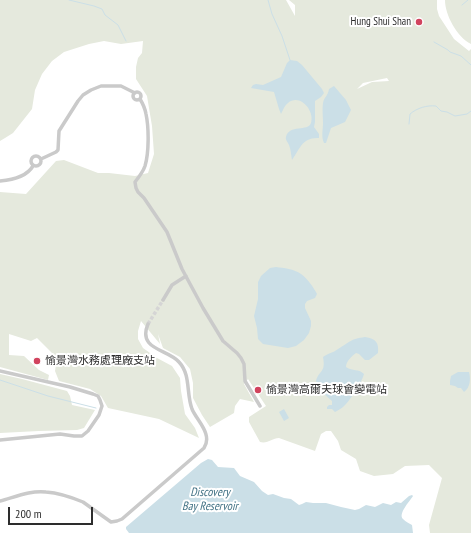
<!DOCTYPE html>
<html>
<head>
<meta charset="utf-8">
<style>
  body { margin:0 }
  #map { position:relative; width:471px; height:533px; overflow:hidden; background:#fff; font-family:"PT Sans Narrow",sans-serif }
  canvas { display:block }
  .scale { position:absolute; left:8px; top:507px; width:85px; height:18px; box-sizing:border-box; border:2px solid #2d2d2d; border-top:0; padding-left:5px; font-size:12px; line-height:14px; white-space:nowrap; color:#2d2d2d; -webkit-text-stroke:3px #fff; paint-order:stroke }
</style>
</head>
<body>
<div id="map">
<canvas width="471" height="533"></canvas>
<div class="scale">200 m</div>
</div>
<script>
const ctx = document.querySelector('canvas').getContext('2d');
ctx.lineJoin = 'round';
function fill(path, color) {
  ctx.fillStyle = color;
  ctx.fill(path, 'evenodd');
}
function strokePath(path, color, width, dash) {
  ctx.strokeStyle = color;
  ctx.lineWidth = width;
  ctx.lineCap = dash ? 'butt' : 'round';
  ctx.setLineDash(dash || []);
  ctx.stroke(path);
}
function label(font, color, halo, rows, align = 'center') {
  ctx.font = font + ' "PT Sans Narrow","Noto Sans TC",sans-serif';
  ctx.lineWidth = 4;
  ctx.setLineDash([]);
  ctx.textBaseline = 'middle';
  ctx.strokeStyle = halo;
  ctx.fillStyle = color;
  for (const [text, x, y, turn = 0] of rows) {
    ctx.save();
    ctx.translate(x, y);
    ctx.rotate((+turn || 0) * Math.PI / 180);
    ctx.textAlign = isNaN(turn) ? turn : align;
    if (halo) ctx.strokeText(text, 0, 0);
    ctx.fillText(text, 0, 0);
    ctx.restore();
  }
}
fill(new Path2D(`
  M 0,0 L 286,0 L 295,16 L 295,5 L 289,0 L 437,0 L 437,9 L 439,16 L 454,39 L 469,51 L 471,49 L 471,533 L 430,533 L 429,525 L 442,478 L 429,465 L 405,466 L 393,474 L 374,476 L 360,471 L 356,459 L 341,450 L 338,441 L 331,431 L 326,431 L 321,434 L 315,451 L 279,438 C 272,438 268,444 260,442 L 249,422 L 249,417 L 266,406 L 248,379 L 244,384 L 254,402 L 240,399 L 235,406 L 234,413 L 210,427 L 202,415 L 193,398 L 193,383 L 190,369 L 180,357 L 163,348 L 158,334 L 160,344 L 141,321 L 138,331 L 138,339 L 143,348 L 157,358 L 172,366 L 180,378 L 181,391 L 185,414 L 195,428 L 199,438 L 159,419 L 108,408 L 101,396 L 90,389 L 59,381 L 55,371 L 57,358 L 37,338 L 31,341 L 9,334 L 9,355 L 24,356 L 39,370 L 49,375 L 48,380 L 0,367 L 0,192 L 26,194 L 56,161 L 64,160 L 98,173 L 109,173 L 135,176 L 148,173 L 154,154 L 152,126 L 147,96 L 136,79 L 136,67 L 138,58 L 142,53 L 143,41 L 121,44 L 104,41 L 89,44 L 64,52 L 52,61 L 42,74 L 35,90 L 32,109 L 13,133 L 5,138 L 0,141 ZM 387,78 L 389,81 L 372,82 L 357,89 L 363,83 Z
  M 445,0 L 471,0 L 471,44 C 457,37 445,15 445,0 Z
  M 0,374 L 22,379 L 67,391 L 70,396 L 72,405 L 95,410 L 84,428 L 77,430 L 39,431 L 0,433 Z`), '#e5e9dd');
fill(new Path2D(`
  M 290,60 L 297,61 L 302,65 L 322,89 L 324,93 L 321,97 L 315,101 L 315,122 L 314,127 L 319,134 L 319,138 C 302,137 300,149 292,160 C 291,155 291,150 289,145 C 288,142 285,140 286,137 C 289,124 308,132 311,123 C 315,111 300,93 288,103 C 285,105 283,110 281,114 L 279,109 L 274,92 L 251,88 L 253,85 L 256,84 L 263,85 L 281,77 L 287,63 Z
  M 334,86 L 346,100 L 351,110 L 345,122 L 331,128 L 326,143 L 324,143 C 321,136 323,130 323,123 C 323,116 322,110 323,103 C 324,97 328,96 329,89 Z
  M 276,267 C 284,268 294,269 301,274 C 307,278 314,288 317,294 L 315,298 L 307,301 L 305,304 L 305,308 L 311,321 L 311,326 L 309,333 L 304,340 L 296,346 L 288,348 L 263,344 L 258,339 L 257,328 L 254,316 L 258,299 L 258,282 L 261,276 L 270,268 Z
  M 365,337 C 376,339 379,342 378,353 L 369,360 L 365,360 L 359,354 L 356,353 C 352,356 346,361 346,367 C 353,372 358,368 364,374 C 362,382 350,401 343,407 C 341,409 338,410 335,412 L 332,409 L 327,409 L 327,407 L 329,405 L 332,405 L 332,401 L 323,393 L 316,381 C 319,370 326,373 323,357 C 328,353 333,353 338,349 C 350,342 350,339 365,337 Z
  M 458,372 L 469,372 C 471,379 470,388 464,392 L 461,388 L 458,388 L 455,386 L 450,385 L 450,381 L 451,376 Z
  M 284,409 L 289,418 L 284,421 L 279,412 Z
  M 208,459 L 212,460 L 218,467 L 234,468 L 240,476 L 254,482 L 262,491 L 268,495 L 273,494 L 284,498 L 291,499 L 299,505 L 302,504 L 306,502 L 313,503 L 326,503 L 341,507 L 355,510 L 359,509 L 366,505 L 375,507 L 383,503 L 391,505 L 396,502 L 401,503 L 409,496 L 412,495 L 413,496 C 409,502 398,514 403,519 C 406,522 409,523 412,525 L 413,533 L 129,533 L 126,529 L 126,527 L 201,463 Z`), '#cbdfe7');
strokePath(new Path2D(`
  M 69,0 L 94,6 L 102,9 L 105,15 L 118,25 L 126,41
  M 268,0 L 272,14 L 282,36 L 290,60
  M 462,5 L 468,0
  M 434,42 L 448,50 L 450,52 L 461,56 L 471,65
  M 409,124 L 410,114 C 417,108 427,105 436,106 L 441,111 L 447,112 L 455,116 L 467,114 L 471,111
  M 0,380 L 48,396 L 96,408`), '#cbdfe7', 1);
strokePath(new Path2D(`
  M 148,324 L 163,300`), '#d5d5d5', 3.5, [3.5, 2]);
strokePath(new Path2D(`
  M133 96a4 4 0 1 1 8 0a4 4 0 1 1-8 0Z
  M 140,99 C 143,104 145,108 146,114 C 149,128 149,153 145,166 C 143,172 139,177 135,182 L 136,188 L 138,192 L 144,198 L 167,232 L 182,269 L 203,308 L 223,341 L 237,353 L 241,358 L 244,364 L 245,381 L 260,406
  M31 161a5 5 0 1 1 10 0a5 5 0 1 1-10 0Z
  M 41,159 L 56,152 L 58,150 L 59,131 L 78,101 L 83,95 L 91,90 L 101,86 L 121,86 L 135,93
  M 0,181 C 12,180 27,176 33,166
  M 163,300 L 172,285 L 186,276
  M 0,371 L 70,387 L 93,394 L 98,396 L 100,400 L 102,406 L 99,415 L 88,431 L 82,436 L 74,436 L 60,434 L 0,440
  M 0,501 C 15,497 31,490 46,492 C 59,493 71,497 83,502 L 111,522 L 117,521 L 122,519 L 204,448 C 213,434 197,421 192,409 C 186,393 191,375 179,362 C 168,349 137,350 148,324`), '#cacaca', 3.5);
for (const [x, y, r, color] of [
  [419,22,4,"#d1435e"],
  [37,361,4,"#d1435e"],
  [258,390,4,"#d1435e"]
]) {
  const dot = new Path2D();
  dot.arc(x, y, r, 0, 2 * Math.PI);
  ctx.fillStyle = color;
  ctx.fill(dot);
  strokePath(dot, '#fff', 1.5);
}
label('11px', '#2d2d2d', '#fff', [
  ["Hung Shui Shan",411,22,"right"],
  ["愉景灣水務處理廠支站",45,361],
  ["愉景灣高爾夫球會變電站",266,390]
], 'left');
label('italic 12px', '#457486', '#fff', [
  ["Discovery",210,493],
  ["Bay Reservoir",210,507]
]);
</script>
</body>
</html>
